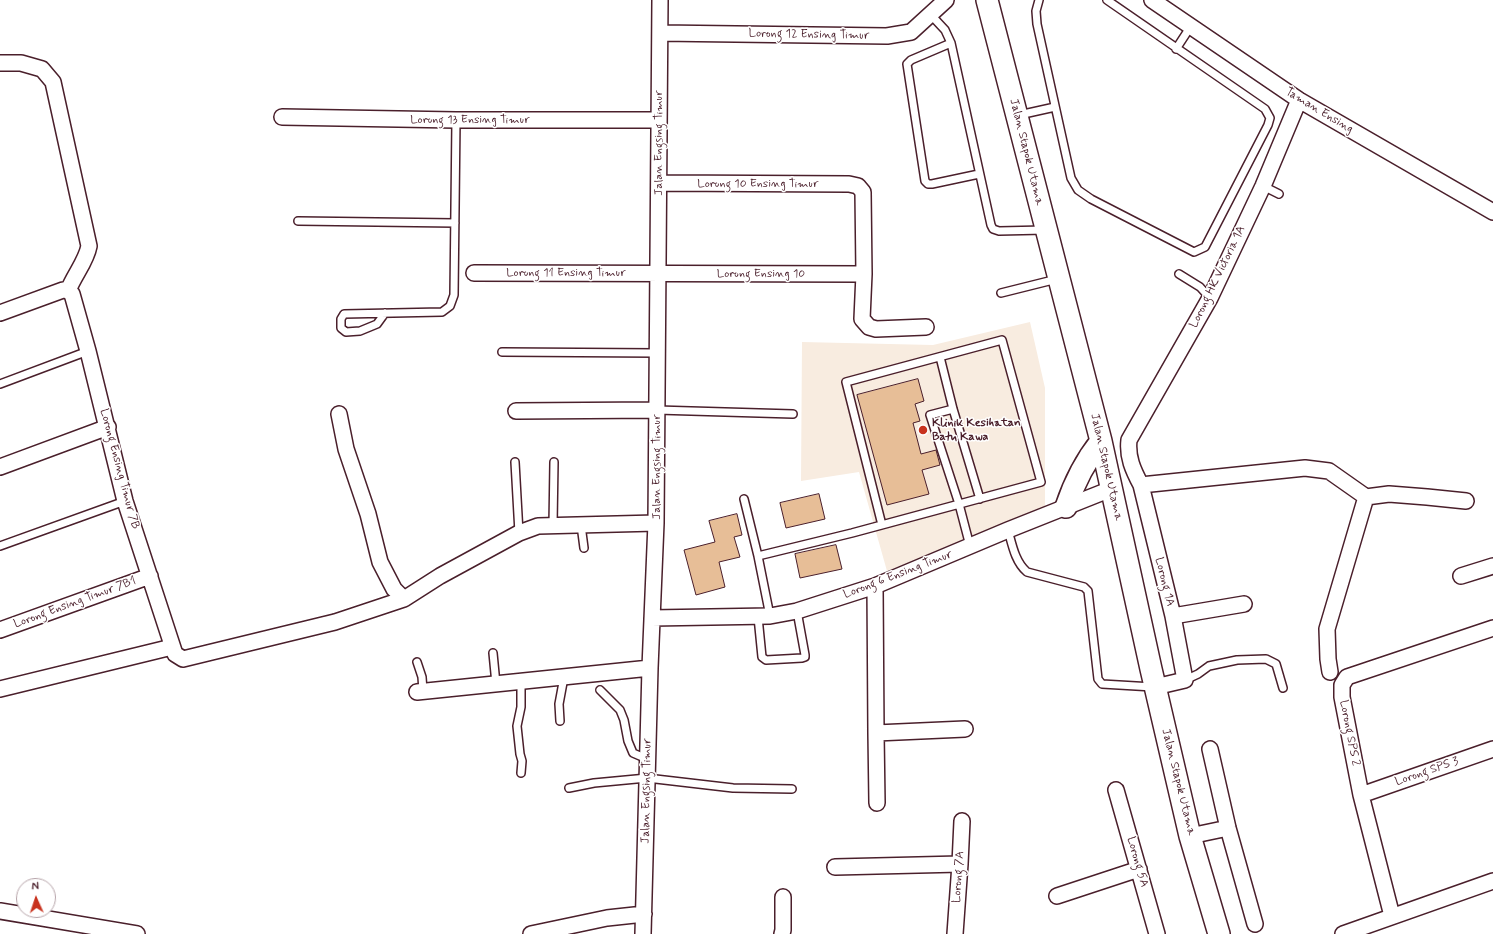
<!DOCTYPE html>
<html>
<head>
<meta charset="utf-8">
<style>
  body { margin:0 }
  #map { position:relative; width:1493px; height:934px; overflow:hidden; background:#fff; font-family:Mynerve,sans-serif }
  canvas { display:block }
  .north { position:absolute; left:16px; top:878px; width:40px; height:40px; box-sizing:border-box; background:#fff; border:1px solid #b7a5aa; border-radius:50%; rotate:357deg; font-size:11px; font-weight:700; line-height:16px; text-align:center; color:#4a1f2b }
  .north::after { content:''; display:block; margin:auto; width:14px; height:18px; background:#c8321e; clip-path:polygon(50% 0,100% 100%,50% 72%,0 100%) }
</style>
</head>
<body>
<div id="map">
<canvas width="1493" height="934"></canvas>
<div class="north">N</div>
</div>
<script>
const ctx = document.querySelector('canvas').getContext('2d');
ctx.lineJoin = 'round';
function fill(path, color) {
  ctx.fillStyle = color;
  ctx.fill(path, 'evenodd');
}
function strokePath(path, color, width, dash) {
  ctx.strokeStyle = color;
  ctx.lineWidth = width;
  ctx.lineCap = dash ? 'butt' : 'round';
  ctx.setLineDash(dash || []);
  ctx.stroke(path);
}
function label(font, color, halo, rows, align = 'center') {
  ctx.font = font + ' Mynerve,sans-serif';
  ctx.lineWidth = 3;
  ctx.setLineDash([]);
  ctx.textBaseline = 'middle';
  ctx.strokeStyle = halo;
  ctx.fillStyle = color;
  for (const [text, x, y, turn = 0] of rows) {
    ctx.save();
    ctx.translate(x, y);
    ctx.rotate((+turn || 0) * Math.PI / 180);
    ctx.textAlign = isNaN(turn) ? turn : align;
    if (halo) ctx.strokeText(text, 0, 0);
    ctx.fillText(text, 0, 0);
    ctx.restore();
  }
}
fill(new Path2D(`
  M 1030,322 L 1045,388 L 1045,510 L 887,571 L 859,472 L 801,481 L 802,342 L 933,345 Z`), '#f8ece0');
const building = new Path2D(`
  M 918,379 L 924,401 L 915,404 L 920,421 L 913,423 L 921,454 L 936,450 L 940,465 L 922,470 L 929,494 L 887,505 L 857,395 Z
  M 819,494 L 825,519 L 786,528 L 780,503 Z
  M 737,514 L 742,535 L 734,537 L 740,557 L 719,562 L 725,587 L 696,595 L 684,550 L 715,542 L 709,521 Z
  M 836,545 L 842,569 L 800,578 L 795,554 Z`);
fill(building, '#e7be97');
strokePath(building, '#4a1f2b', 1);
const service = new Path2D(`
  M 1039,0 L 1036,11 L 1037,24 L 1071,178 L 1078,190 L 1091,199 L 1194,252 L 1205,247 L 1268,125 L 1270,118 L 1265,109 L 1107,0
  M 931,15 L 945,30 L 951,43 L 991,225 L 993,229 L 999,231 L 1045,230
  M 951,43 L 911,60 L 907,64 L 925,181 L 928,184 L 932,184 L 979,174
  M 1176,49 L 1191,26
  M 1019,115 L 1055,107
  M 1263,186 L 1279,194
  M 298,221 L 455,223
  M 1179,274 L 1200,287 L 1210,298
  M 1001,293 L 1057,279
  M 385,313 L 377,324 L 360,331 L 346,332 L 341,328 L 341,319 L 344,314 L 442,312 L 450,306 L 454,295 L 456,120
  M 502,352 L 657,353
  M 940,357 L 953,409 L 980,499
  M 0,384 L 88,351
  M 953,409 L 930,415 L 959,504 L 970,546
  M 657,410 L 793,414
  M 515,462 L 519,533
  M 744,499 L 758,556 L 770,616
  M 553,525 L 554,462
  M 581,525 L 584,548
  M 1008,530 C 1012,544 1015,562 1027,572 L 1084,587 L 1088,591 L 1098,679 L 1102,684 L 1153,687
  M 0,546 L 125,501
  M 758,556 L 852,533 L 1041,482 L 1002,340 L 846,382 L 882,525
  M 758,617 L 762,657 L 766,660 L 802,658 L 805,657 L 805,655 L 797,611
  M 493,653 L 496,684
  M 417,662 L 422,677 L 423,691
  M 1185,680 L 1198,674 L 1209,666 L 1237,660 L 1266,659 L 1276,664 L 1283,688
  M 600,690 L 620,710 L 624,720 L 628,741 L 633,753 L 647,759
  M 560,721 L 559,704 L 564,677
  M 521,773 L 522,761 L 520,754 L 517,726 L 521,707 L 521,681
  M 569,788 L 594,783 L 647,778 L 733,788 L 792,789`);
const minor = new Path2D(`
  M 1152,0 L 1299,100 L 1493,212
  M 660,33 L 887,36 L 911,32 L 946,0
  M 0,63 L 21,63 L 42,69 L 53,82 L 89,246 C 86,262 74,275 68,291
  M 1299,100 L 1263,186 L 1210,298 L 1129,440 C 1127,457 1133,470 1141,485 L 1305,468 L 1329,471 L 1366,497 L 1389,494 L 1427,497 L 1466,501
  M 282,117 L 456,120 L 659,120
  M 659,183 L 849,184 L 858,186 L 863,192 L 864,274 L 862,319 L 869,327 L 876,329 L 926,327
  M 474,273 L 864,274
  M 68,291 L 72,294 L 88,351 L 125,501 L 175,654 L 183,659 L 335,622 L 404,599
  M 0,313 L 63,290 L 68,291
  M 516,411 L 657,410
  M 339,414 L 346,449 L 368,514 L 380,562 L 394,589 L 404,599 L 440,576 L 519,533 L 538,526 L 656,523
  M 0,467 L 108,427
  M 1141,485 L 1173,616 L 1185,680 L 1155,687
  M 1461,576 L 1493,566
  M 875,586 L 876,733 L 965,729
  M 1173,616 L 1244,604
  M 652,618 L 770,616 L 797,611 L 875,586 L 1008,530 L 1111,489
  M 0,630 L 150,576
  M 1330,672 L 1328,659 L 1327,629 L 1366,497
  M 0,689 L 172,647
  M 417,692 L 650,668
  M 876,733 L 877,803
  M 1210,749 L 1228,828 L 1255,924
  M 1116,790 L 1157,934
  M 1361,795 L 1493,749
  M 1190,836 L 1228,828
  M 835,867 L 960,864
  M 1057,896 L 1139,869
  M 0,911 L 137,934
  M 1392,916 L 1361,795 L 1342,697 L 1342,685 L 1347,677 L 1493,628
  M 531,934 L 607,918 L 644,914
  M 643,934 L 650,668 L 656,523 L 660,0
  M 782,934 L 783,930 L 783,897
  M 955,934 L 960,864 L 962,821
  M 1343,934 L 1493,881`);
const secondary = new Path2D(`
  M 987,0 L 1101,441 L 1151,669 L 1190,836 L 1219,934
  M 1066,507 C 1074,483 1085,461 1101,441`);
strokePath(service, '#4a1f2b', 10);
strokePath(minor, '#4a1f2b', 18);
strokePath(secondary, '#4a1f2b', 24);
strokePath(service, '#fff', 7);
strokePath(minor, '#fff', 15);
strokePath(secondary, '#fff', 21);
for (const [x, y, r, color] of [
  [923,430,5,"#c8321e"]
]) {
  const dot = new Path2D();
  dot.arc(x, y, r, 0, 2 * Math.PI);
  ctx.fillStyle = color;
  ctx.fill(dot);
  strokePath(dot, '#fff', 1.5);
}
label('12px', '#4a1f2b', '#fff', [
  ["Lorong 12 Ensing Timur",809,35,1],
  ["Taman Ensing",1319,111,31],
  ["Lorong 13 Ensing Timur",470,120],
  ["Jalan Engsing Timur",659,143,-90],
  ["Jalan Stapok Utama",1026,152,76],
  ["Lorong 10 Ensing Timur",758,184],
  ["Lorong 11 Ensing Timur",566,273],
  ["Lorong Ensing 10",761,274],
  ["Lorong HK Victoria 1A",1218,277,-64],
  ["Jalan Engsing Timur",657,467,-90],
  ["Jalan Stapok Utama",1106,467,77],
  ["Lorong Ensing Timur 7B",119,469,75],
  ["Lorong 6 Ensing Timur",898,575,-21],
  ["Lorong 1A",1164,582,76],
  ["Lorong Ensing Timur 7B1",75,603,-20],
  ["Lorong SPS 2",1349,733,79],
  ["Lorong SPS 3",1427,772,-19],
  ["Jalan Stapok Utama",1178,782,76],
  ["Jalan Engsing Timur",647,791,-89],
  ["Lorong 5A",1137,862,74],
  ["Lorong 7A",959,877,-86]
]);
label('bold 12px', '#4a1f2b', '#fff', [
  ["Klinik Kesihatan",932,423],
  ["Batu Kawa",932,437]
], 'left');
</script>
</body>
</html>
